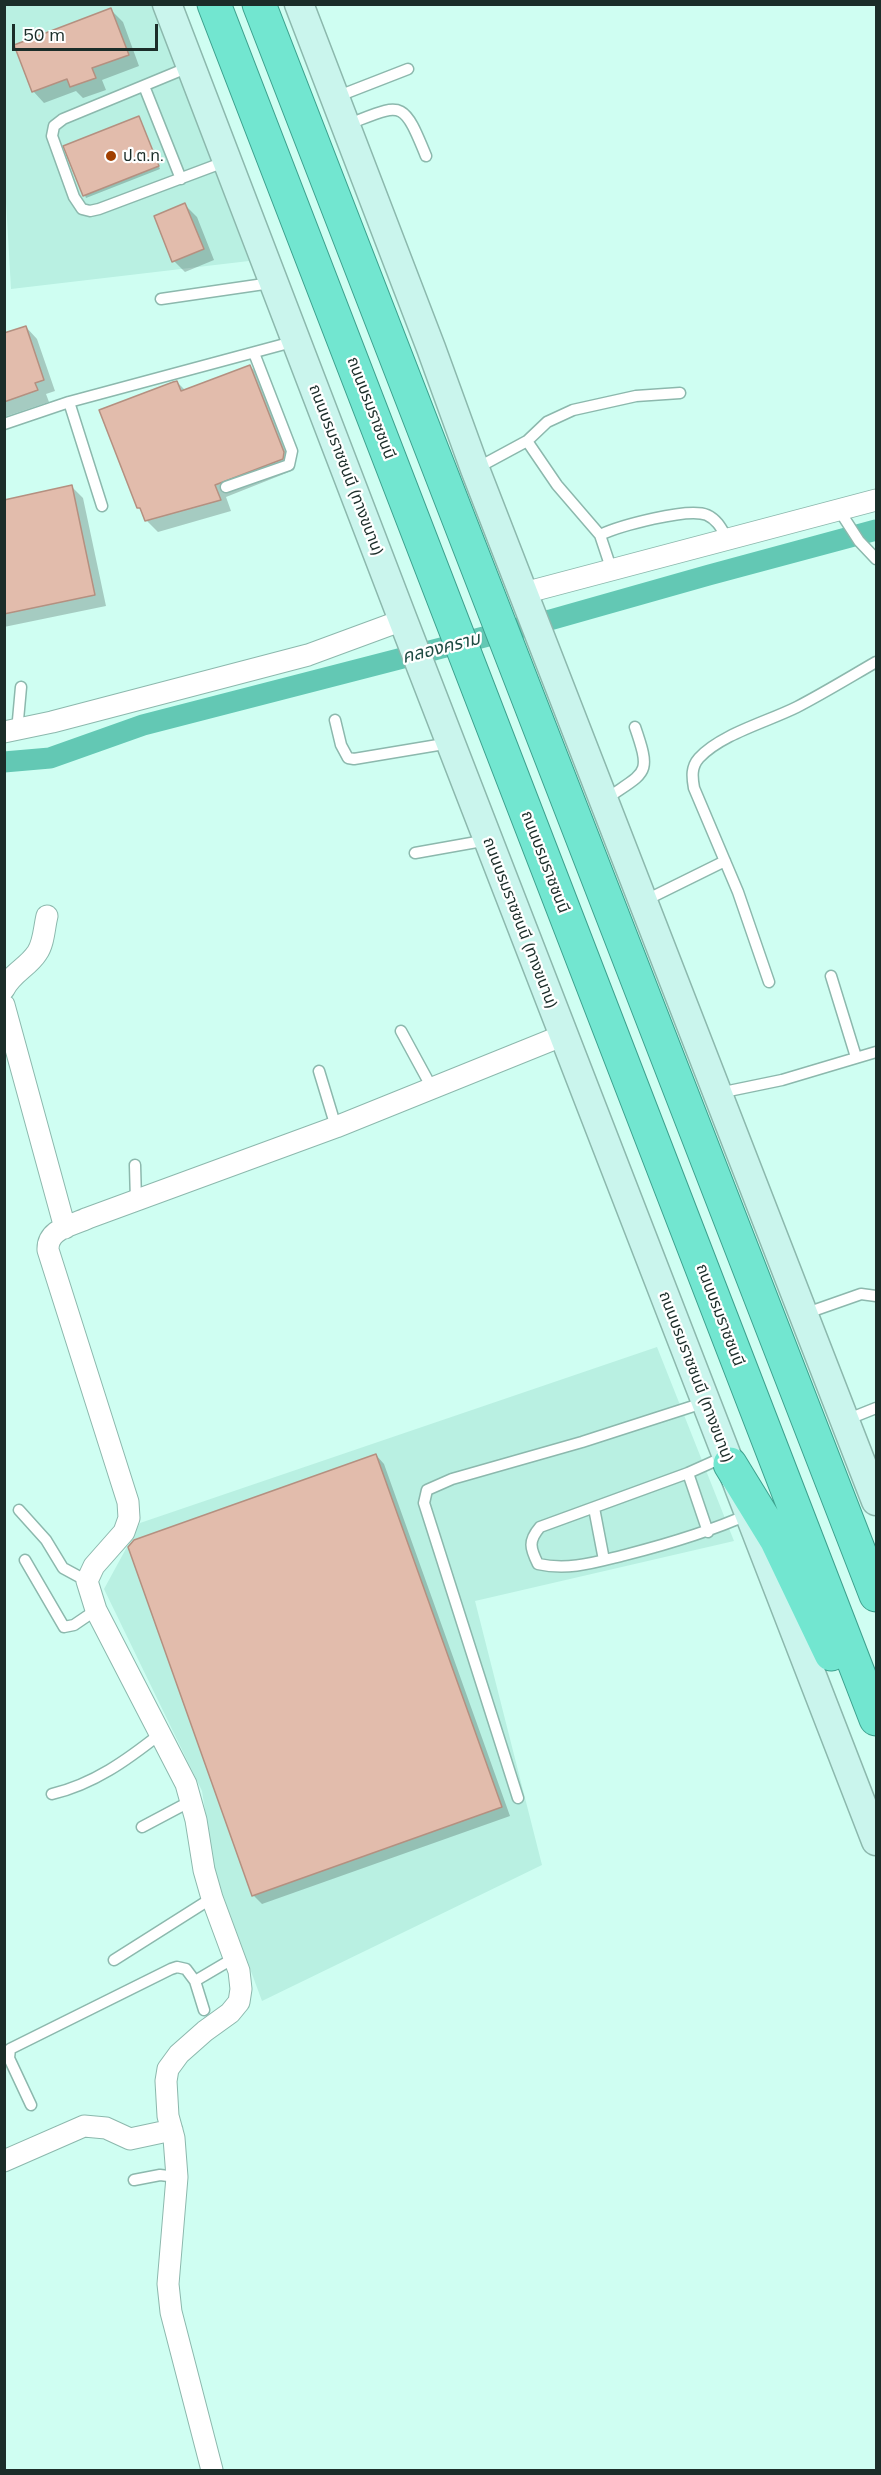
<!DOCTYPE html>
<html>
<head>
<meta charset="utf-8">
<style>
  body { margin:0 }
  #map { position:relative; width:881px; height:2475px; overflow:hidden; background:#cffef2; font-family:Mulish,sans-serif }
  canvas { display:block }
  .frame { position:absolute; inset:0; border:6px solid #1b2d29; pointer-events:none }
  .scale { position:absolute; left:12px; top:24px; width:146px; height:27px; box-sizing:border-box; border:3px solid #1b2d29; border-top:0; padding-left:8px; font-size:18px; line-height:21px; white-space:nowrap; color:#1b2d29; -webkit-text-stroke:4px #fff; paint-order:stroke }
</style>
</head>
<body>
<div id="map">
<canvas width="881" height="2475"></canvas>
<div class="frame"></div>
<div class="scale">50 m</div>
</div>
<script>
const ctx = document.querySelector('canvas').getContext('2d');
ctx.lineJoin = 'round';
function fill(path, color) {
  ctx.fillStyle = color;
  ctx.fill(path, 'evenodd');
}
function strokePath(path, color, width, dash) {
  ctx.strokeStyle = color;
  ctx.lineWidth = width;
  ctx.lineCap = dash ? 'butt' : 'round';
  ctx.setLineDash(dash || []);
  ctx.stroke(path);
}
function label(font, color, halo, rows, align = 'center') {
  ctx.font = font + ' Mulish,"Noto Sans Thai",sans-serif';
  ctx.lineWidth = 4.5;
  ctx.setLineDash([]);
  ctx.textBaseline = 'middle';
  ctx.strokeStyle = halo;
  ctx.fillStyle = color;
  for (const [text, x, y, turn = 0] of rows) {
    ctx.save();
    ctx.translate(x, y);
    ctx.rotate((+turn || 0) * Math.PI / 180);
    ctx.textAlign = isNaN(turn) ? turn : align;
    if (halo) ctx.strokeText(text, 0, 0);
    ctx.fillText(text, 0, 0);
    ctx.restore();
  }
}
fill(new Path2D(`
  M 4,5 L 152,5 L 249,261 L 11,289 L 4,167 Z
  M 657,1347 L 734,1541 L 475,1601 L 542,1865 L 262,2001 L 215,1874 L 202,1791 L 104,1589 L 140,1523 Z`), '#b9f0e2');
fill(new Path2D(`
  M 111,10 L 123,22 L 139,66 L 102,80 L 106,90 L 83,98 L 76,91 L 44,103 L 33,91 Z
  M 139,118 L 160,169 L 86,198 L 65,147 Z
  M 185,205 L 197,217 L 214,260 L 185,272 L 174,261 Z
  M 26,327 L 37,339 L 55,391 L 46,394 L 49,402 L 4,417 L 4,334 Z
  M 250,366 L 262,378 L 295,464 L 294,470 L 226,497 L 231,511 L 158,532 L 147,521 L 139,508 L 177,382 L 186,391 Z
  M 72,487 L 83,498 L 106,606 L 4,627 L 4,501 Z
  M 376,1455 L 384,1464 L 510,1816 L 262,1904 L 254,1896 L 129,1547 Z`), '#0003');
strokePath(new Path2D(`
  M 4,762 L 50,758 L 143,725 L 550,620 L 709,575 L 876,530`), '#63c8b4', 21);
const building = new Path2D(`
  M 111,8 L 129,55 L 92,68 L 96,78 L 70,87 L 67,79 L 32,92 L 14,45 Z
  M 139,116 L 159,166 L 83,196 L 63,146 Z
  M 185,203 L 204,249 L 172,262 L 154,216 Z
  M 26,326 L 44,380 L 35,383 L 38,390 L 4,402 L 4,333 Z
  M 250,365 L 284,452 L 283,459 L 215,485 L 221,500 L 145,521 L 140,508 L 137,508 L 99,410 L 173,382 L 177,381 L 181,391 Z
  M 72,485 L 95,595 L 4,614 L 4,500 Z
  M 376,1454 L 502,1807 L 252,1896 L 128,1547 L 134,1540 Z`);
fill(building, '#e2bcac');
strokePath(building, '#b49080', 1.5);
const service = new Path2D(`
  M 189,67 L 63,119 L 54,126 L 52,136 L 74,197 L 82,209 L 90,211 L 99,209 L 227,161
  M 144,86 L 181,179
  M 336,97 L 408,69
  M 346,125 C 402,104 402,97 426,156
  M 161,299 L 271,283
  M 69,402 L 102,506
  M 4,424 L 69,402 L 296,341
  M 527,441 L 557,485 L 600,535
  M 477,468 L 527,441 L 547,422 L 573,410 L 636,396 L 680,393
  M 226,487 L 289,465 L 292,451 L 254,353
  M 839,510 L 859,541 L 876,559
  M 612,571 L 600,535 C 619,526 688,507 707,515 C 718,520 722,530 728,540
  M 335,720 L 341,745 L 348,758 L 354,759 L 450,743
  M 17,731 L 21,687
  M 606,799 C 646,771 652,776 635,727
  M 415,853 L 488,840
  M 644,901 L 725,861
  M 831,976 L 856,1057
  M 769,982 L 738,892 L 694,788 C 692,777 691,767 699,758 C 721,734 767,722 797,707 C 824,693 850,677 876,662
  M 401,1031 L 432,1088
  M 319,1071 L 336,1127
  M 719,1093 L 782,1080 L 876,1052
  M 135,1165 L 136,1201
  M 804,1314 L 861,1294 L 876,1296
  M 846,1420 L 876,1408
  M 726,1456 L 688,1473 L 540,1527 C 528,1541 530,1548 538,1564 C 569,1571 596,1562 625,1555 C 668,1544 709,1532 749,1514
  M 688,1473 L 708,1532
  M 594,1508 L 604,1560
  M 19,1510 L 46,1540 L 63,1568 L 87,1581
  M 25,1560 L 64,1627 L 74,1625 L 96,1610
  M 52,1794 C 94,1784 127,1760 160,1734
  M 518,1798 L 424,1503 L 427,1490 L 452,1479 L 582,1442 L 706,1402
  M 142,1827 L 191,1801
  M 114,1960 L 212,1898
  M 204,2010 L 195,1981 L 234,1958
  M 31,2105 L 9,2058 L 10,2049 L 171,1969 L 177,1967 L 186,1969 L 195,1981
  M 134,2180 L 160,2175 L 177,2177`);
const minor = new Path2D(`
  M 524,593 L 876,500
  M 4,732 L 52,722 L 308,655 L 403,620
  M 4,989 C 12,973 28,967 37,953 C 44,943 44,928 47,916
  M 4,1005 L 65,1228
  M 4,2161 L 84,2126 L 106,2128 L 130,2139 L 172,2130
  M 212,2470 L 171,2312 L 168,2284 L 177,2177 L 174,2138 L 168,2116 L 166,2081 L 168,2069 L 179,2054 L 205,2031 L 230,2013 L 239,2002 L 241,1989 L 239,1971 L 212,1898 L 204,1870 L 196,1820 L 186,1784 L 96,1610 L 87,1581 L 94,1566 L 124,1532 L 129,1518 L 128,1502 L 48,1250 C 47,1229 71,1226 88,1218 L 336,1127 L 564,1035`);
const secondary = new Path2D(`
  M 167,4 L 403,620 L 876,1841
  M 299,4 L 431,348 L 475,469 L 876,1501`);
const trunk = new Path2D(`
  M 214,4 L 876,1719
  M 259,4 L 876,1595
  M 730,1464 L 776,1539 L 831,1654`);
strokePath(service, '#8cb8ad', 13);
strokePath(minor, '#8cb8ad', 23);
strokePath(secondary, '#8cb8ad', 31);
strokePath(trunk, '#3da18e', 35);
strokePath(service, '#fff', 10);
strokePath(minor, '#fff', 21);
strokePath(secondary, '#caf5ed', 28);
strokePath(trunk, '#72e6d0', 33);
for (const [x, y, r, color] of [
  [111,156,6,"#a13f00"]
]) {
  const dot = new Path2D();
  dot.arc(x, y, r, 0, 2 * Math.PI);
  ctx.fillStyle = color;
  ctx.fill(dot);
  strokePath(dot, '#fff', 2);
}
label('16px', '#1b2d29', '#fff', [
  ["ป.ต.ท.",123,156]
], 'left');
label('16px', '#1b2d29', '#fff', [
  ["ถนนบรมราชชนนี",371,408,69],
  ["ถนนบรมราชชนนี (ทางขนาน)",346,470,69],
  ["ถนนบรมราชชนนี",545,862,69],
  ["ถนนบรมราชชนนี (ทางขนาน)",520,923,69],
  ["ถนนบรมราชชนนี",720,1315,69],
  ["ถนนบรมราชชนนี (ทางขนาน)",696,1377,69]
]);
label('italic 18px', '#1f4c43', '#fff', [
  ["คลองคราม",441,648,-14]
]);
</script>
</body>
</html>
